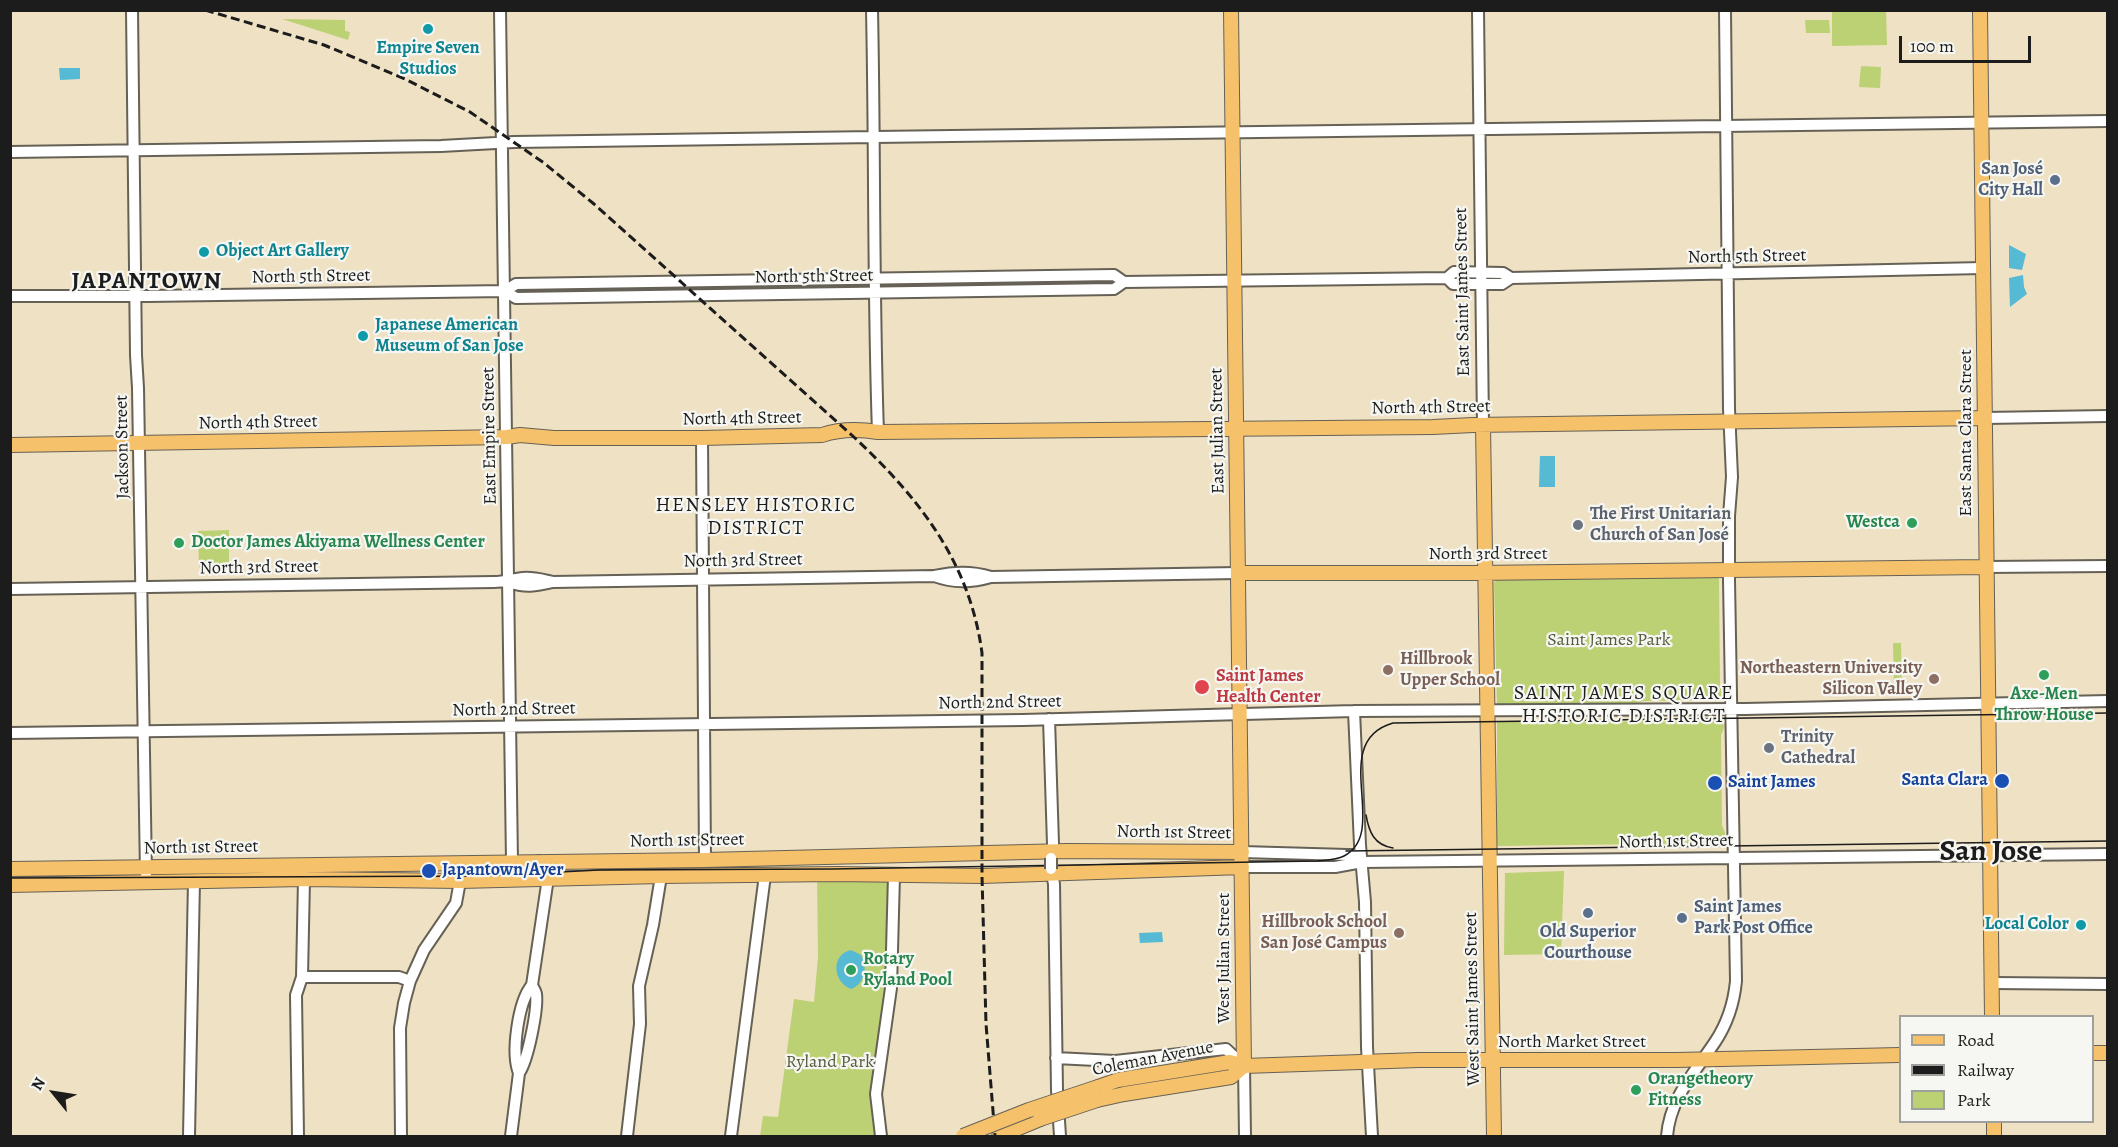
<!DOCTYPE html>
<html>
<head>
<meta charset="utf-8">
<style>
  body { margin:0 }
  #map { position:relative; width:2118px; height:1147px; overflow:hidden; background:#efe1c3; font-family:Alegreya,serif }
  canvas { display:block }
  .frame { position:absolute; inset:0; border:12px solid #1c1c1c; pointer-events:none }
  .legend { position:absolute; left:1899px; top:1015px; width:195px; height:108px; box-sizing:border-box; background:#f6f6f2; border:2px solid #9f9f9c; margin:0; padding:8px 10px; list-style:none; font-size:18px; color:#1c1c1c }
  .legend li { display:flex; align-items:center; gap:12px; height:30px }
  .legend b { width:30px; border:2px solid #9f9f9c }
  .north { position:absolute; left:24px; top:1063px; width:60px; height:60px; -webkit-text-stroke:4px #f6f6f2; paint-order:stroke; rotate:300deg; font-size:16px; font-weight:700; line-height:24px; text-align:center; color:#1c1c1c }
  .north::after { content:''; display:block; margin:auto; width:21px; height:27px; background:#1c1c1c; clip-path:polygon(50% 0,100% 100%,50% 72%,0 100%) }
  .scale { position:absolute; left:1899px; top:36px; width:132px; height:27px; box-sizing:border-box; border:3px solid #1c1c1c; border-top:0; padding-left:8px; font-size:18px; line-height:21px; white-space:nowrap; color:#1c1c1c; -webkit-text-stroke:4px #f6f6f2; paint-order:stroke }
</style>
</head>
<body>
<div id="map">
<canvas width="2118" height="1147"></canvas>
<div class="frame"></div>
<ul class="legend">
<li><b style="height:8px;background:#f5c16b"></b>Road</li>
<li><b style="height:8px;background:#1c1c1c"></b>Railway</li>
<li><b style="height:16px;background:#bcd074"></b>Park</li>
</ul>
<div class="north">N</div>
<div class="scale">100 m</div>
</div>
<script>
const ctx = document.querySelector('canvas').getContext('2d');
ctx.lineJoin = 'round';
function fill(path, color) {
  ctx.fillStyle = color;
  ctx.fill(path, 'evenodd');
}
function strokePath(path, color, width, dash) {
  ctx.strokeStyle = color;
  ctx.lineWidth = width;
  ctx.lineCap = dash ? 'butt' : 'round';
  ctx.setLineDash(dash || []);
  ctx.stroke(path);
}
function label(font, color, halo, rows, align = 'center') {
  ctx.font = font + ' Alegreya,serif';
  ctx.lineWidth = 4.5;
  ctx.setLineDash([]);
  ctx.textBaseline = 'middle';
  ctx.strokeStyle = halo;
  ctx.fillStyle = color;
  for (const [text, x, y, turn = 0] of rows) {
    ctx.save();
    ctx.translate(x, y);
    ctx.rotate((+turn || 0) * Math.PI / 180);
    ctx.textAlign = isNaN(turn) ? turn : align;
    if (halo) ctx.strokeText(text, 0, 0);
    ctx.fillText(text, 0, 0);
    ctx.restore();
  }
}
fill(new Path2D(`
  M 1832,11 L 1886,11 L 1887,45 L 1832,46 Z
  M 282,19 L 345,20 L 345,31 L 350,32 L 348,40 Z
  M 1805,20 L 1829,20 L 1830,33 L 1806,33 Z
  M 1861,66 L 1881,67 L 1880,88 L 1859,87 Z
  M 229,530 L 229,568 L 199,568 L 198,531 Z
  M 1717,577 L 1719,579 L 1720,684 L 1724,690 L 1722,700 L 1644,701 L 1633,704 L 1497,705 L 1494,583 L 1496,580 Z
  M 1893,643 L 1901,643 L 1902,692 L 1894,692 Z
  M 1723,721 L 1724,728 L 1721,735 L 1722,825 L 1725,833 L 1725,843 L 1497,846 L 1497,722 Z
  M 817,871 L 890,873 L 889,961 L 870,1099 L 877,1136 L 760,1136 L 763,1116 L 778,1117 L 794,999 L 814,1002 L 818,957 Z
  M 1564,871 L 1561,954 L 1504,955 L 1505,873 Z`), '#bcd074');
fill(new Path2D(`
  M 59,68 L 80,68 L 80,79 L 60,80 Z
  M 2009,245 L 2026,254 L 2022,270 L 2009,268 Z
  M 2023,275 L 2024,287 L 2027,294 L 2010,307 L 2009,278 Z
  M 1540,456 L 1555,456 L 1555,487 L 1539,487 Z
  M 1162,932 L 1163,942 L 1140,943 L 1139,933 Z
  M 851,950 L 861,955 C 868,967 865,984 851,989 C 833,982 830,955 851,950 Z`), '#56bad4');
const minor = new Path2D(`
  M 132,10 L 136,355 L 138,388 L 146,874
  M 500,10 L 512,862
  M 872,10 C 875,151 873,292 878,432
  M 1478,10 L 1483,425
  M 10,152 L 441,146 L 514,142 L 875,137 L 2108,121
  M 1447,278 L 1453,284 L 1502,284 L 1511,278
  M 505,291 L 516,298 L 1114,289 L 1124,282
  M 10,296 L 147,296 L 505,291 L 516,284 L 1114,275 L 1124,282 L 1447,278 L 1454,272 L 1503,273 L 1511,278 L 1983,268
  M 1985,418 L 2108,416
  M 702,438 L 705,860
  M 1986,567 L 2108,566
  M 934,576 C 954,583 970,583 991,577 L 1238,573
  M 509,582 C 525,588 536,586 553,582 L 934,576 C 954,572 971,571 991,577
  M 10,589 L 494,582 C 504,582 513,579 523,578 C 534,577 543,580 553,582
  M 1354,711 L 1360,845 L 1365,902 L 1367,1047 L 1372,1136
  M 1049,719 L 1053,844 L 1051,857
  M 10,733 L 1023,720 L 1354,711 L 1745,709 L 2108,701
  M 1242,852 L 1347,855 L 1354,855 L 1362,862
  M 1242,867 L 1335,867 L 1362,862 L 2108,854
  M 1051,869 L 1054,884 L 1057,1090 L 1060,1136
  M 302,977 L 399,977 L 410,981
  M 1992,983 L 2108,984
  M 1056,1058 L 1115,1061 L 1226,1049 L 1244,1066 L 1245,1136
  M 519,1073 C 511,1053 518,1002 532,985 L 548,878 L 544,867 L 539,861
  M 189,1136 L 194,881
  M 298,1136 L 296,995 L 302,977 L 304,879 L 302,873
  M 401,1136 L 400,1028 L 404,1003 L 410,981 L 424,950 L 456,903 L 460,881
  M 511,1136 L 519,1073 C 528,1060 538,1009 536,994 C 535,990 533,988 532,985
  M 627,1136 L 640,1024 L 639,986 L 653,925 L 661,876
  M 731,1136 L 765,875
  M 881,1136 L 876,1094 L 891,988 L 894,875
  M 1667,1136 C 1670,1098 1695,1072 1715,1042 C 1727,1024 1734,1002 1736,981 L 1729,580 L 1729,516 L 1732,477 L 1729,409 L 1725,10`);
const major = new Path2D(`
  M 1231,10 L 1244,1066
  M 1980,10 L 1992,1016
  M 1483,425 L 1494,1136
  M 10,445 L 507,437 L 520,435 L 554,438 L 702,438 L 822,435 C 840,429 859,429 878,432 L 1433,427 L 1473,425 L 1985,418
  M 1238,573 L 1475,573 L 1986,567
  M 10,869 L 705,860 L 1067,851 L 1242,852
  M 10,885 L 304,879 L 460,881 L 661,876 L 837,874 L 982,876 L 1242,867
  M 2092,1053 L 2108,1053
  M 1098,1087 L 1118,1080 L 1230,1062 L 1244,1066 L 1419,1060 L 1676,1060 L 1900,1055
  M 1097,1100 L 1124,1094 L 1231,1077 L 1244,1066
  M 1994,1122 L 1994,1136
  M 999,1136 L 1040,1119`);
strokePath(minor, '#666156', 14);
strokePath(major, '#666156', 16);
strokePath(minor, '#fff', 10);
strokePath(major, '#f5c16b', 14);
strokePath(new Path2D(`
  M 1366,815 C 1369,832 1374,845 1393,848
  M 1346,851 L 2108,841
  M 10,878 L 481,876 L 599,870 L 832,869 L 1317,861 C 1326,860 1336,860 1344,856 C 1391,832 1327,742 1393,723 L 2108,713`), '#1c1c1c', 1.5);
strokePath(new Path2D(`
  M 205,10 L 324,45 L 405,79 L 470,112 L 544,163 L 594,204 L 856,439 C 920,499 970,563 982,653 L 982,876 L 986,1024 L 995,1136`), '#1c1c1c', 3, [9, 4.5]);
const minorBridge = new Path2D(`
  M 1051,858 L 1051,869`);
const majorBridge = new Path2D(`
  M 1040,1119 L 1097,1100
  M 963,1136 L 1029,1110 L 1098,1087`);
strokePath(minorBridge, '#666156', 14, []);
strokePath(majorBridge, '#666156', 16, []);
strokePath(minorBridge, '#fff', 10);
strokePath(majorBridge, '#f5c16b', 14);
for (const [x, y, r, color] of [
  [428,29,6,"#0f9aa8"],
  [2055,180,6,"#5c6f8a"],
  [204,252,6,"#0f9aa8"],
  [363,336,6,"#0f9aa8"],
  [1912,523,6,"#2e9e5b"],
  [1578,525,6,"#6b7280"],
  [179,543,6,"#2e9e5b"],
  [1388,670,6,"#8d6e63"],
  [2044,675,6,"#2e9e5b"],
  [1934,679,6,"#8d6e63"],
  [1202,687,8,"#e0444e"],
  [1769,748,6,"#6b7280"],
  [2002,781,8,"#1a4fb4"],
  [1715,783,8,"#1a4fb4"],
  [429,871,8,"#1a4fb4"],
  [1588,913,6,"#5c6f8a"],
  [1682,918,6,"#5c6f8a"],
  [2081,925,6,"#0f9aa8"],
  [1399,933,6,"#8d6e63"],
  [851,970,6,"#2e9e5b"],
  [1636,1090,6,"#2e9e5b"]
]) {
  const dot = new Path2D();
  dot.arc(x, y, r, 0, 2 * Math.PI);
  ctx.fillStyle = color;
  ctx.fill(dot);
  strokePath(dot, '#f6f6f2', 2);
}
label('bold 18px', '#0d838f', '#f6f6f2', [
  ["Empire Seven",428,49,"center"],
  ["Studios",428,70,"center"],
  ["Object Art Gallery",216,252],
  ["Japanese American",375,326],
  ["Museum of San Jose",375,347],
  ["Local Color",2069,925,"right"]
], 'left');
label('bold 18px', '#4e5e75', '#f6f6f2', [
  ["San José",2043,170],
  ["City Hall",2043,191],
  ["Saint James",1694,908,"left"],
  ["Park Post Office",1694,929,"left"],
  ["Old Superior",1588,933,"center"],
  ["Courthouse",1588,954,"center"]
], 'right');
label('18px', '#1c1c1c', '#f6f6f2', [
  ["North 5th Street",1747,257,-1],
  ["North 5th Street",311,277,-1],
  ["North 5th Street",814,277,-1],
  ["East Saint James Street",1463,292,-91],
  ["North 4th Street",1431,408,-1],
  ["North 4th Street",742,419,-1],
  ["North 4th Street",258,423,-1],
  ["East Julian Street",1218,431,-91],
  ["East Santa Clara Street",1967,433,-90],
  ["East Empire Street",490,436,-91],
  ["Jackson Street",123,447,-91],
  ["North 3rd Street",1488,555],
  ["North 3rd Street",743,561,-1],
  ["North 3rd Street",259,568,-1],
  ["North 2nd Street",1000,703,-1],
  ["North 2nd Street",514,710,-1],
  ["North 1st Street",1174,833,1],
  ["North 1st Street",687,841,-1],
  ["North 1st Street",1676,842,-1],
  ["North 1st Street",201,848,-1],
  ["West Julian Street",1225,958,-90],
  ["West Saint James Street",1473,999,-91],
  ["North Market Street",1572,1043],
  ["Coleman Avenue",1153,1059,-11]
]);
label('bold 18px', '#5b616d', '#f6f6f2', [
  ["The First Unitarian",1590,515],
  ["Church of San José",1590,536],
  ["Trinity",1781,738],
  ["Cathedral",1781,759]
], 'left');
label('bold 18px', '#27864d', '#f6f6f2', [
  ["Westca",1900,523,"right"],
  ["Doctor James Akiyama Wellness Center",191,543],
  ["Axe-Men",2044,695,"center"],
  ["Throw House",2044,716,"center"],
  ["Rotary",863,960],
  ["Ryland Pool",863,981],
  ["Orangetheory",1648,1080],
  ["Fitness",1648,1101]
], 'left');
label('18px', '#545b3b', '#f6f6f2', [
  ["Saint James Park",1609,641],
  ["Ryland Park",830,1063]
]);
label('bold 18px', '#785e54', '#f6f6f2', [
  ["Hillbrook",1400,660,"left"],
  ["Upper School",1400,681,"left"],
  ["Northeastern University",1922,669],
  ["Silicon Valley",1922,690],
  ["Hillbrook School",1387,923],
  ["San José Campus",1387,944]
], 'right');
label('bold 18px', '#be3a42', '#f6f6f2', [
  ["Saint James",1216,677],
  ["Health Center",1216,698]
], 'left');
label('bold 18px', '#164399', '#f6f6f2', [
  ["Santa Clara",1988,781,"right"],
  ["Saint James",1728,783],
  ["Japantown/Ayer",442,871]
], 'left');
ctx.letterSpacing = '1.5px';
label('20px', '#1c1c1c', '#f6f6f2', [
  ["HENSLEY HISTORIC",756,506],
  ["DISTRICT",756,529],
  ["SAINT JAMES SQUARE",1624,694],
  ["HISTORIC DISTRICT",1624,717]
]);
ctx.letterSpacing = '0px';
ctx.letterSpacing = '1.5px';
label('bold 24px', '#1c1c1c', '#f6f6f2', [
  ["JAPANTOWN",147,282]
]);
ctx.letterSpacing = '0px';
label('bold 30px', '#1c1c1c', '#f6f6f2', [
  ["San Jose",1991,853]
]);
</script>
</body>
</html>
